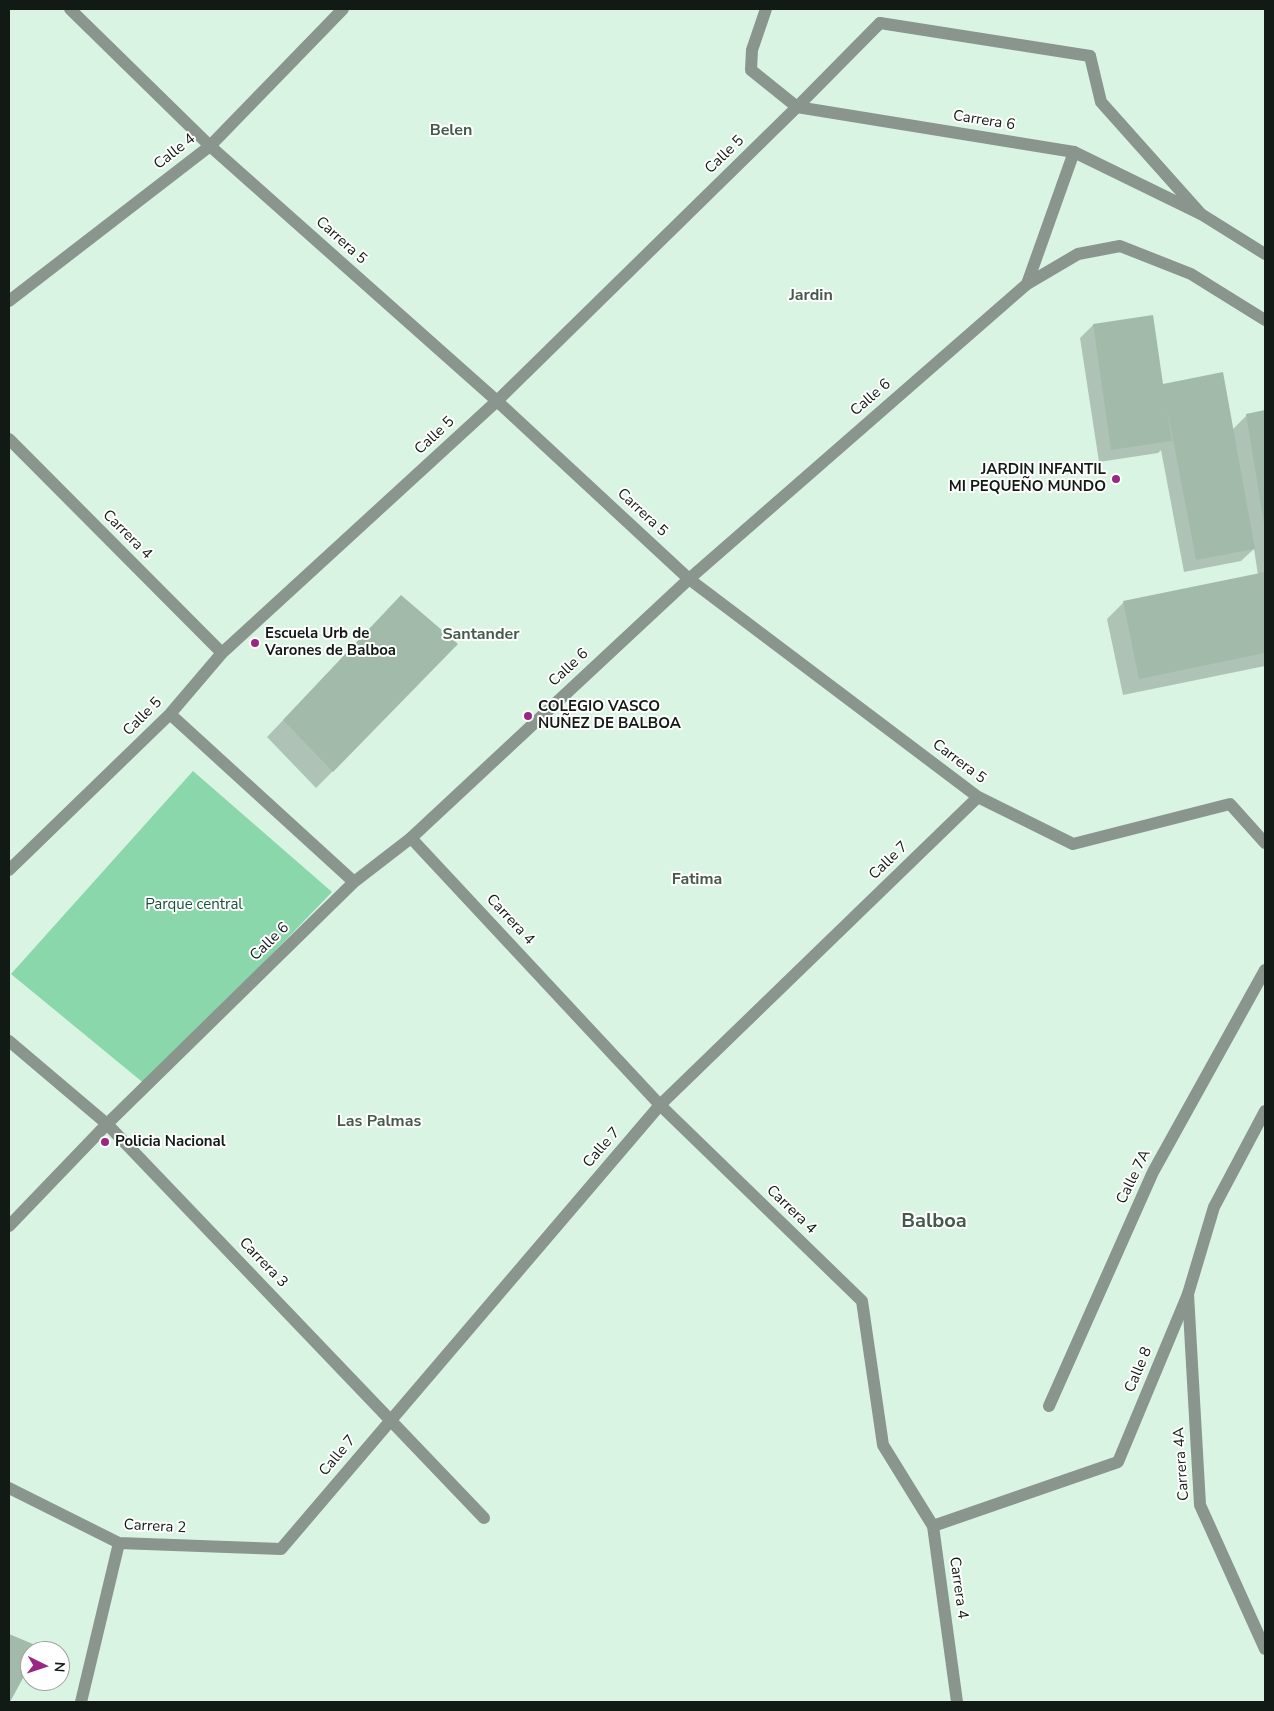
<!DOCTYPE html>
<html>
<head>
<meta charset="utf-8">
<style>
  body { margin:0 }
  #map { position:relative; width:1274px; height:1711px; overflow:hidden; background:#daf4e3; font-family:"Nunito Sans",sans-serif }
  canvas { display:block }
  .frame { position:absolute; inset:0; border:10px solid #111a14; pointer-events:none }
  .north { position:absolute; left:20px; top:1641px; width:50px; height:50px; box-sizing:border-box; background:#fff; border:1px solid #a0a3a1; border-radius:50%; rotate:94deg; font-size:14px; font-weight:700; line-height:20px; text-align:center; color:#111a14 }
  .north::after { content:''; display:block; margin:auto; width:18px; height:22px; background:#9a2783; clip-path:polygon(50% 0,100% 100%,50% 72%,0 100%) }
</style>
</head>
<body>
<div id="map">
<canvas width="1274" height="1711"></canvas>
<div class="frame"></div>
<div class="north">N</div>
</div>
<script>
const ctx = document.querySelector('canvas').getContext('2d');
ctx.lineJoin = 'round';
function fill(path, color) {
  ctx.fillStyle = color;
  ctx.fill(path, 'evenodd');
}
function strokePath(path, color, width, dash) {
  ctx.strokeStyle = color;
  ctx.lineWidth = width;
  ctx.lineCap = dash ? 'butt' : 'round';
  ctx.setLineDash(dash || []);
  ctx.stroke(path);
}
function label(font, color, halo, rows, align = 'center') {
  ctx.font = font + ' "Nunito Sans",sans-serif';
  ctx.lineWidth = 4;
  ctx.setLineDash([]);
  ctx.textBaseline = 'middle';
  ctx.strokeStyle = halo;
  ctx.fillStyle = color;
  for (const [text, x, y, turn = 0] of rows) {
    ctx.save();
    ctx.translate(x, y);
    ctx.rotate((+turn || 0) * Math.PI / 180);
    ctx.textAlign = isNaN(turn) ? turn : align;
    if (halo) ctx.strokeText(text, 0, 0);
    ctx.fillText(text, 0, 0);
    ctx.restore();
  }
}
fill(new Path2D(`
  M 193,771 L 332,892 L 146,1085 L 11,974 Z`), '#89d7aa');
fill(new Path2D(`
  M 1152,316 L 1162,385 L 1232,430 L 1247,415 L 1265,412 L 1265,666 L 1123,695 L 1107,619 L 1124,602 L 1258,575 L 1254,549 L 1241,561 L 1184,572 L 1161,450 L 1158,453 L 1099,462 L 1080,338 L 1093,325 Z
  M 385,613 L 333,771 L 316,788 L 267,737 Z
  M 9,1636 L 38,1648 L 36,1651 L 30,1651 L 30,1662 L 9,1702 Z`), '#0003');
fill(new Path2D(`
  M 1153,315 L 1163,384 L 1223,372 L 1255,549 L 1196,560 L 1167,408 L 1172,441 L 1111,450 L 1093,324 Z
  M 1265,410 L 1265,524 L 1264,524 L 1246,414 Z
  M 1265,572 L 1265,653 L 1139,679 L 1123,601 Z
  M 401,595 L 458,644 L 333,772 L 283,720 Z
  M 9,1634 L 40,1647 L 37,1651 L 30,1651 L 30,1665 L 10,1702 Z`), '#a1baaa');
strokePath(new Path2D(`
  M 766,9 L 752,50 L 751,70 L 797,107 L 1074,152 L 1201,214 L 1265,254
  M 880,23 L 1090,56
  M 1188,1294 L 1200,1505 L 1265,1649
  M 1049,1406 L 1153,1172 L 1265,970`), '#8a958e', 12);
strokePath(new Path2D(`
  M 70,9 L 210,146 L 497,401 L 689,579 L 978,797 L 1073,844 L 1230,804 L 1265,843
  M 1090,56 L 1101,102 L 1201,214
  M 1027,284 L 1074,152
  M 9,301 L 210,146 L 343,9
  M 9,439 L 222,653
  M 170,714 L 354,882
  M 9,870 L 170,714 L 222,653 L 497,401 L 797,107 L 880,23
  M 9,1041 L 107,1124 L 484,1518
  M 9,1226 L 107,1124 L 354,882 L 411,838
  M 9,1488 L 119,1543 L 281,1549 L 660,1105 L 978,797
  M 933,1526 L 1118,1462 L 1188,1294 L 1214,1207 L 1265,1111
  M 81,1702 L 119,1543`), '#8a958e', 12);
strokePath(new Path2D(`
  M 957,1702 L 933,1526 L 883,1445 L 862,1301 L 660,1105 L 411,838 L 689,579 L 1027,284 L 1078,254 L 1120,246 L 1191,274 L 1265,320`), '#8a958e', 12);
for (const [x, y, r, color] of [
  [1116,479,5,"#9a2783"],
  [255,643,5,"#9a2783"],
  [528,716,5,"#9a2783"],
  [105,1142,5,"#9a2783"]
]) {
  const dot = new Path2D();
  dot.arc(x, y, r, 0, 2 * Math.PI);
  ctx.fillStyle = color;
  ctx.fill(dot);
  strokePath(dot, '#fff', 2);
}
label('15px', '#111a14', '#fff', [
  ["Carrera 6",984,121,9],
  ["Calle 4",175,152,-38],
  ["Calle 5",725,155,-44],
  ["Carrera 5",341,241,42],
  ["Calle 6",871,398,-41],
  ["Calle 5",435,436,-43],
  ["Carrera 5",642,513,43],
  ["Carrera 4",127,535,45],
  ["Calle 6",569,668,-43],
  ["Calle 5",143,717,-45],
  ["Carrera 5",959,762,37],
  ["Calle 7",889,861,-44],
  ["Carrera 4",510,920,47],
  ["Calle 6",270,942,-44],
  ["Calle 7",602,1148,-49],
  ["Calle 7A",1134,1177,-64],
  ["Carrera 4",791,1210,44],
  ["Carrera 3",263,1263,46],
  ["Calle 8",1139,1370,-67],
  ["Calle 7",338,1456,-50],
  ["Carrera 4A",1182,1464,-94],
  ["Carrera 2",155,1527,3],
  ["Carrera 4",958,1588,82]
]);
label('bold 15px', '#111a14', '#fff', [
  ["JARDIN INFANTIL",1106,470,"right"],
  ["MI PEQUEÑO MUNDO",1106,487,"right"],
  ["Escuela Urb de",265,634],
  ["Varones de Balboa",265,651],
  ["COLEGIO VASCO",538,707],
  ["NUÑEZ DE BALBOA",538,724],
  ["Policia Nacional",115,1142]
], 'left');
label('15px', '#155335', '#fff', [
  ["Parque central",194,905]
]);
label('bold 16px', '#435a4c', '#fff', [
  ["Belen",451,131],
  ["Jardin",811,296],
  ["Santander",481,635],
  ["Fatima",697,880],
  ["Las Palmas",379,1122]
]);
label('bold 20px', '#435a4c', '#fff', [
  ["Balboa",934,1222]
]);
</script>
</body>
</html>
